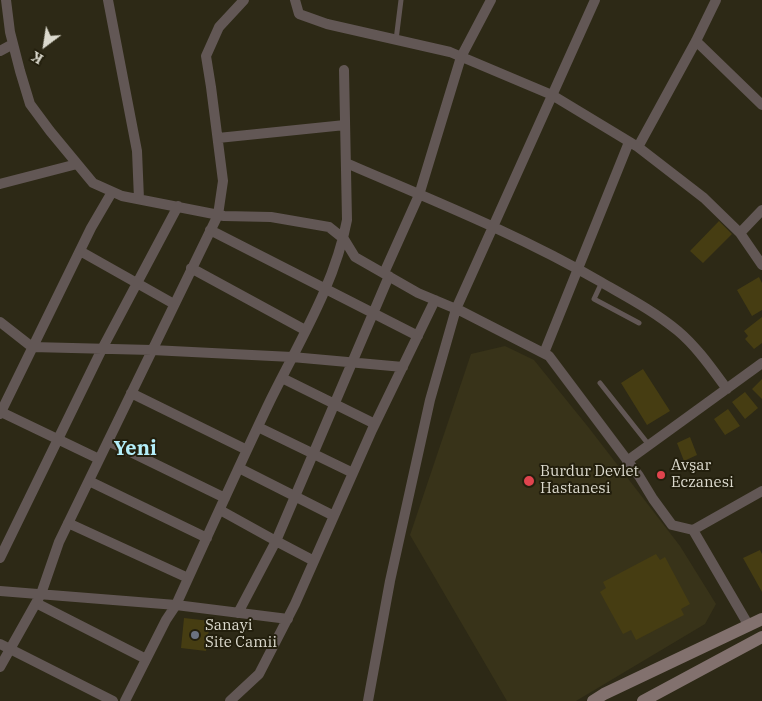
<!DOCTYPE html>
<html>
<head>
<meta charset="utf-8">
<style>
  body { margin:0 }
  #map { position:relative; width:762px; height:701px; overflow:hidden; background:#2d2916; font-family:"IBM Plex Serif",serif }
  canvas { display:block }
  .north { position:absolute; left:20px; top:20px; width:50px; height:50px; -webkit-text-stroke:4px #231f0d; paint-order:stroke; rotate:211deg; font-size:14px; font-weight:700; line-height:20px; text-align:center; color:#dcdace }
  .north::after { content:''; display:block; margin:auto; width:18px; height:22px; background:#dcdace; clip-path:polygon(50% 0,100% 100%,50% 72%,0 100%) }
</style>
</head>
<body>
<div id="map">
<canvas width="762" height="701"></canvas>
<div class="north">K</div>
</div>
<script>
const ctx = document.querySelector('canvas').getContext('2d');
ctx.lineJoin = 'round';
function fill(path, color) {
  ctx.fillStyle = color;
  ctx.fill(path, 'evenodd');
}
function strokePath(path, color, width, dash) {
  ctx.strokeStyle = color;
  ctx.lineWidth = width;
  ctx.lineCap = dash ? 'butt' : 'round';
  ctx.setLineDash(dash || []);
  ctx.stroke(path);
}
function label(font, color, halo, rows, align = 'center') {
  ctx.font = font + ' "IBM Plex Serif",serif';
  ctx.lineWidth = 4;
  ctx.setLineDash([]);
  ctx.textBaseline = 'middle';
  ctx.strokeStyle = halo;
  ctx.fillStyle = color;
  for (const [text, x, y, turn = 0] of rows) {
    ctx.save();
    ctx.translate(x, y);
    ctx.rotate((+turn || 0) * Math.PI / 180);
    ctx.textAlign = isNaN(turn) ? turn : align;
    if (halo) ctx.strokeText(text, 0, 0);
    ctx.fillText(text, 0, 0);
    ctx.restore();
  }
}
fill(new Path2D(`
  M 505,346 L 534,360 L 589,428 L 680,546 L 716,604 L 705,624 L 576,701 L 507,701 L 410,535 L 471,354 Z`), '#383319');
fill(new Path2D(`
  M 719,221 L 732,234 L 703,263 L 690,251 Z
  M 759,277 L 762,283 L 762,310 L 752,316 L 737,290 Z
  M 762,317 L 762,343 L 754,349 L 745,339 L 748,336 L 744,331 Z
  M 643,369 L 670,411 L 647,425 L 621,383 Z
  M 762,379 L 762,399 L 752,389 Z
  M 745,392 L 758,408 L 745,419 L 732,402 Z
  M 728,409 L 740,426 L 725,435 L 714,419 Z
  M 690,437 L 697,455 L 684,461 L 677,443 Z
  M 760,550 L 762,554 L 762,592 L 743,558 Z
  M 656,554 L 660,560 L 665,557 L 690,604 L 681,609 L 684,615 L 636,640 L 631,630 L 623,634 L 600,592 L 606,588 L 603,582 Z
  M 184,618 L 210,621 L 206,651 L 181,648 Z`), '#463d12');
strokePath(new Path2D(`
  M 396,40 L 401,0
  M 602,282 L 594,299 L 639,323
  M 600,383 L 649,445`), '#625755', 5);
strokePath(new Path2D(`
  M 6,0 L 10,32 L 20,71 L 30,104 L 50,131 L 93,183 L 122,196 L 224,216 L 271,217 L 329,227 L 344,239 L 355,257 L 418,293 L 461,311 L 549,356 L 639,476 L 653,499 L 672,525 L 693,530 L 749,626
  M 108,0 L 137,151 L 139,199
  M 295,0 L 299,14 L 327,24 L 450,52 L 552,95 L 638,147 L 704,198 L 740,233 L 762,265
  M 696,41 L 762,105
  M 0,51 L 13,44
  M 218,138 L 345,125
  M 638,147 L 696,41 L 716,0
  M 346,163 C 432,200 520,235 601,282 C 627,297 654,311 678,331 C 697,347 712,369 727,389
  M 0,184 L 77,164
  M 210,230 L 418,336
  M 740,233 L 762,210
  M 80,251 L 174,304
  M 191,268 L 305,330
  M 384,273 L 419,195 L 461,57 L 491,0
  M 0,322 L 32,347 L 152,350 L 292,357 L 403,367
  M 544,353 L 629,142
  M 282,378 L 375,424
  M 131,393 L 247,450
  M 1,412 L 99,459
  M 0,414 L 91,228 L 112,192
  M 258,427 L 353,473
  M 108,441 L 225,498
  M 627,461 L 762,363
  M 239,468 L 334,516
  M 89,481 L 207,538
  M 220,510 L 276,541 L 238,613
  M 68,523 L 188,578
  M 693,530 L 762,491
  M 0,558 L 102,349 L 178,206
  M 314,561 L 276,541 L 389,276
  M 0,591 L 176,605 L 288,619
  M 36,603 L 146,659
  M 0,644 L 113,701
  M 0,667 L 41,594 L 59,542 L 218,215 L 223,181 L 211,87 L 206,56 L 219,27 L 244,0
  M 125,701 L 166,620 L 176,605 C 207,537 238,468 270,401 C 299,342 335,284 347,220 L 344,70
  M 230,701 L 259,674 L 295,604 L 372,430 L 435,300
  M 368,701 L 390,581 L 430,400 L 456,309 L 595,0`), '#625755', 10);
strokePath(new Path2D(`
  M 593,701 L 604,694 L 762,619
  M 643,701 L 762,637`), '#82716e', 12);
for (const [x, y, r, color] of [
  [661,475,5,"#e0444e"],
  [529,481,6,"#e0444e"],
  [195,635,5,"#6b7280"]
]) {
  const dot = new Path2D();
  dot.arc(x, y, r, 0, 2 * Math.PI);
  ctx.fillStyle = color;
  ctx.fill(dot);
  strokePath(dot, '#231f0d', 2);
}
label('15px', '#dcdace', '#231f0d', [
  ["Avşar",671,466],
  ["Eczanesi",671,483],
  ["Burdur Devlet",540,472],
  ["Hastanesi",540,489],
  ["Sanayi",205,626],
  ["Site Camii",205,643]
], 'left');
label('bold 20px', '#b3edf8', '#231f0d', [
  ["Yeni",135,449]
]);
</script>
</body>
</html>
